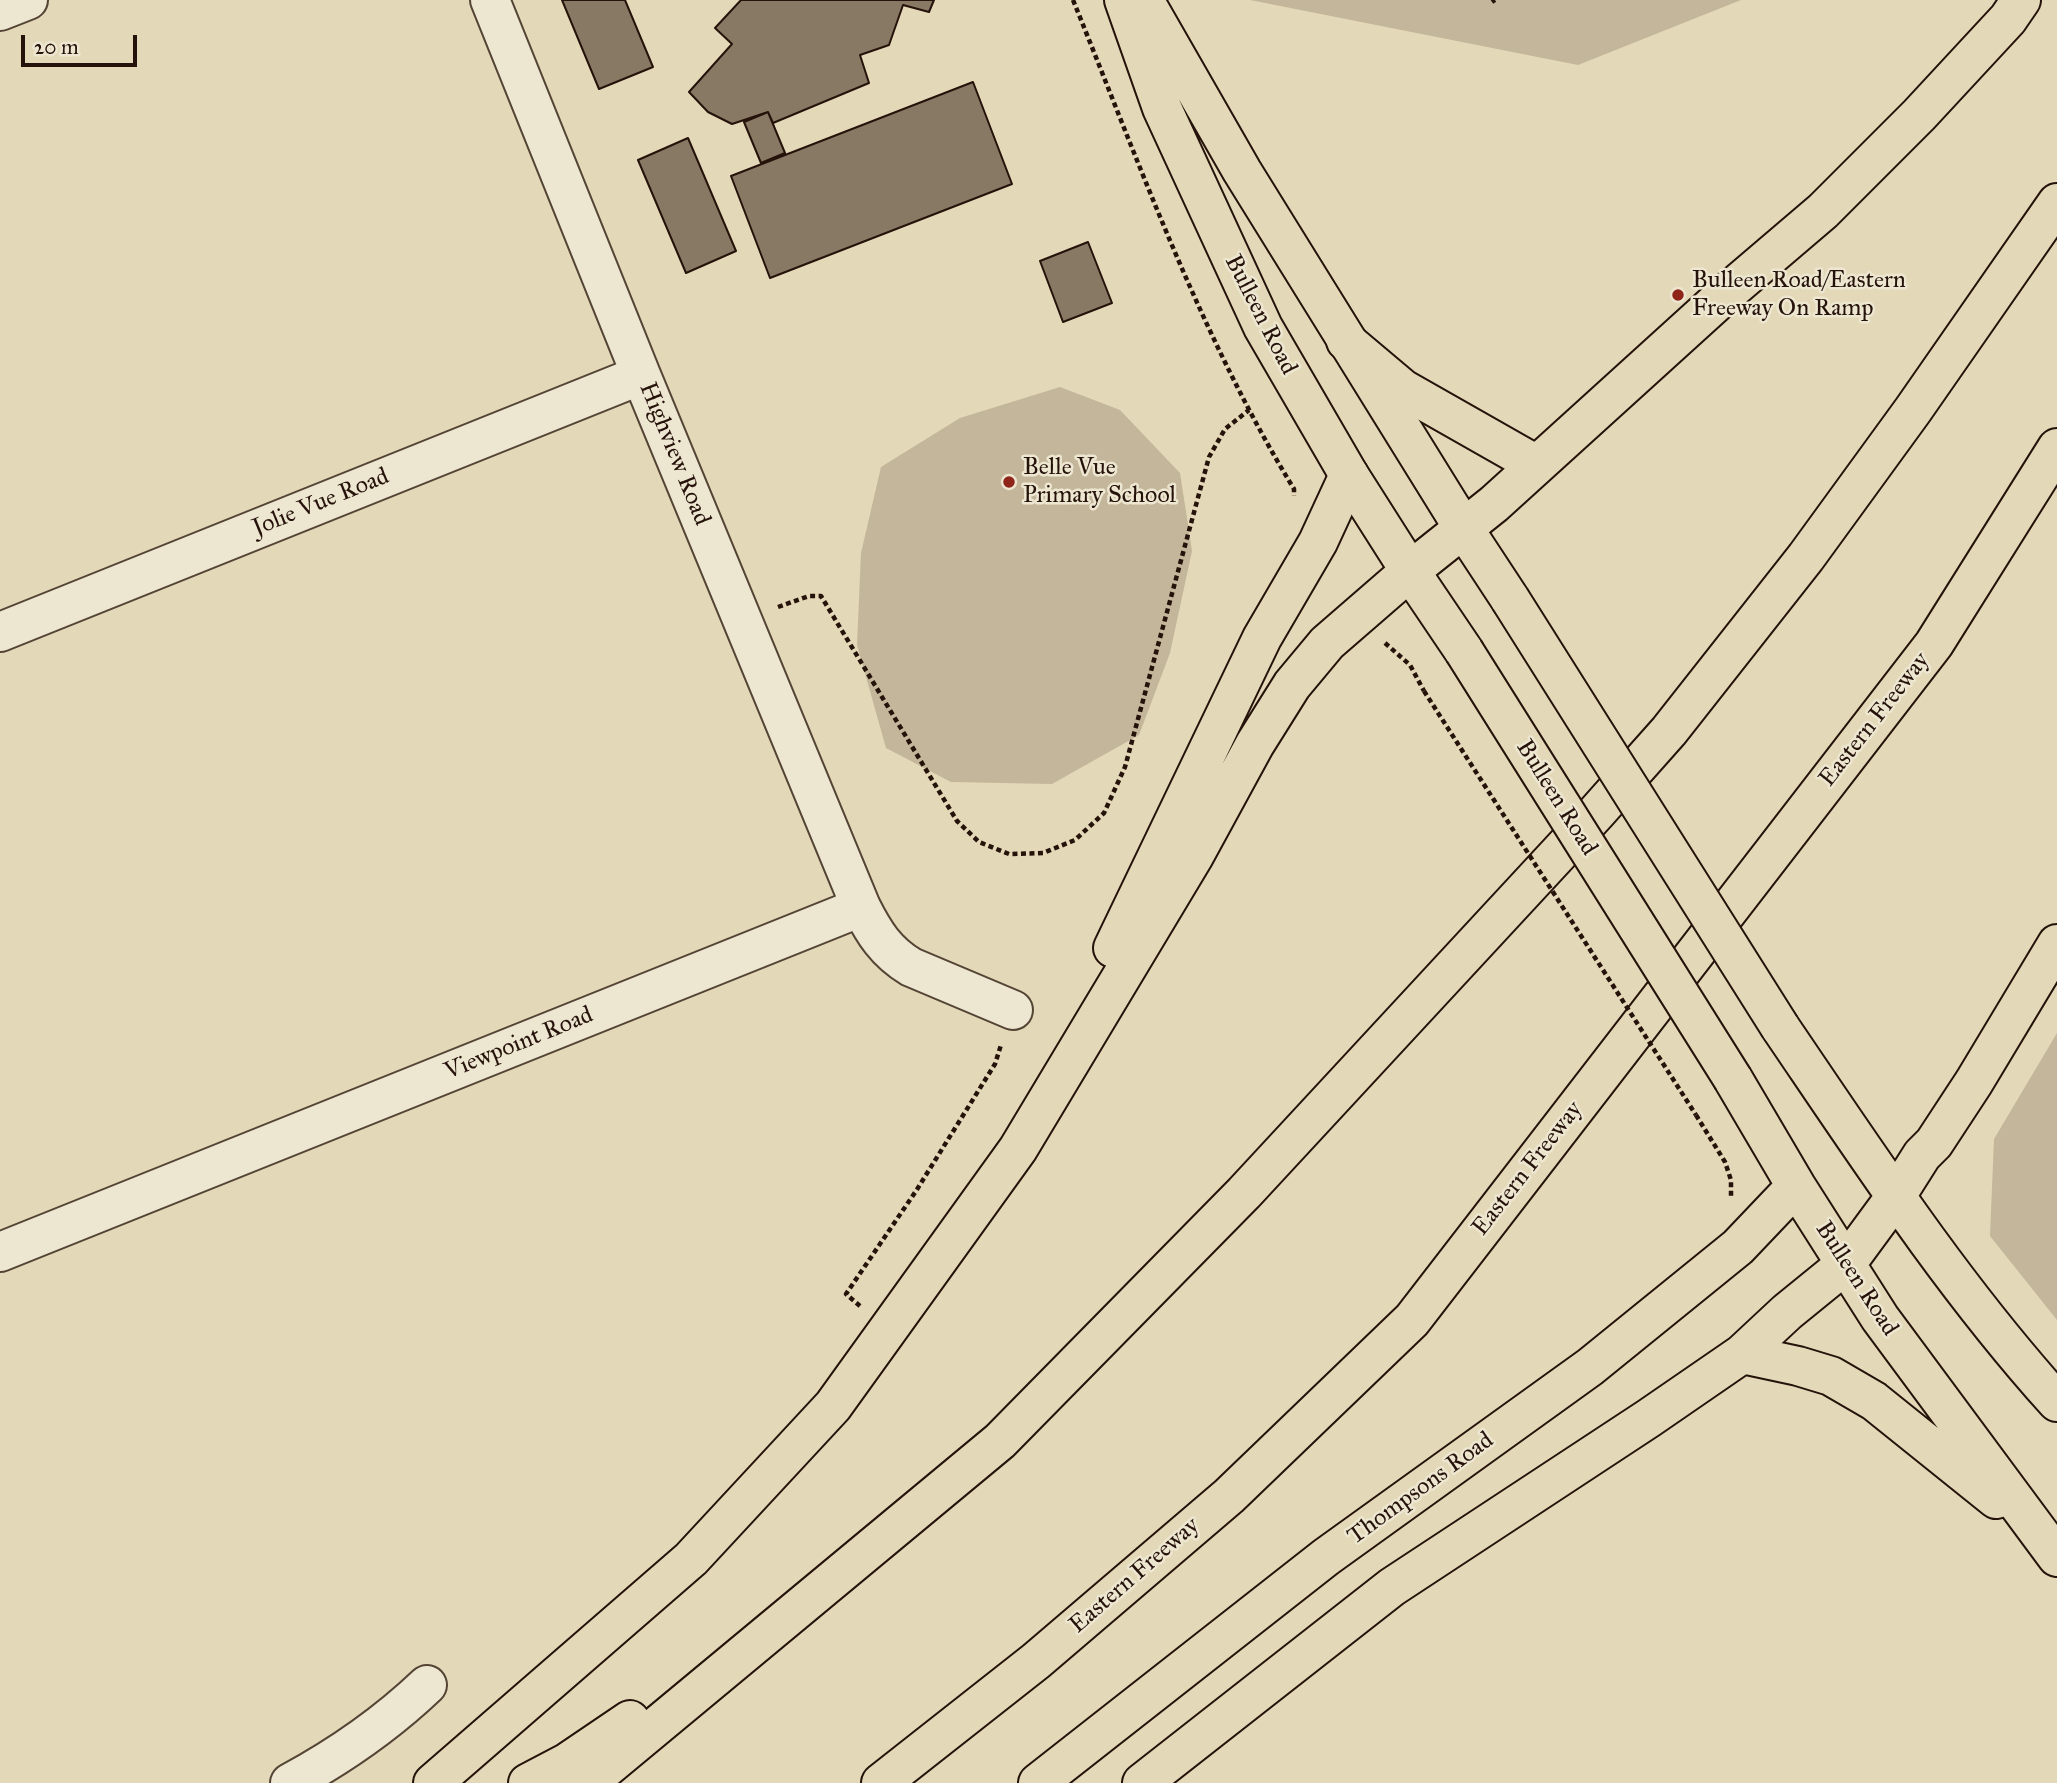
<!DOCTYPE html>
<html>
<head>
<meta charset="utf-8">
<style>
  body { margin:0 }
  #map { position:relative; width:2057px; height:1783px; overflow:hidden; background:#e3d8b7; font-family:"IM FELL Great Primer",serif }
  canvas { display:block }
  .scale { position:absolute; left:21px; top:35px; width:116px; height:32px; box-sizing:border-box; border:4px solid #25120a; border-top:0; padding-left:9px; font-size:21px; line-height:24px; white-space:nowrap; color:#25120a; -webkit-text-stroke:5px #ede6d0; paint-order:stroke }
</style>
</head>
<body>
<div id="map">
<canvas width="2057" height="1783"></canvas>
<div class="scale">20 m</div>
</div>
<script>
const ctx = document.querySelector('canvas').getContext('2d');
ctx.lineJoin = 'round';
function fill(path, color) {
  ctx.fillStyle = color;
  ctx.fill(path, 'evenodd');
}
function strokePath(path, color, width, dash) {
  ctx.strokeStyle = color;
  ctx.lineWidth = width;
  ctx.lineCap = dash ? 'butt' : 'round';
  ctx.setLineDash(dash || []);
  ctx.stroke(path);
}
function label(font, color, halo, rows, align = 'center') {
  ctx.font = font + ' "IM FELL Great Primer",serif';
  ctx.lineWidth = 5;
  ctx.setLineDash([]);
  ctx.textBaseline = 'middle';
  ctx.strokeStyle = halo;
  ctx.fillStyle = color;
  for (const [text, x, y, turn = 0] of rows) {
    ctx.save();
    ctx.translate(x, y);
    ctx.rotate((+turn || 0) * Math.PI / 180);
    ctx.textAlign = isNaN(turn) ? turn : align;
    if (halo) ctx.strokeText(text, 0, 0);
    ctx.fillText(text, 0, 0);
    ctx.restore();
  }
}
fill(new Path2D(`
  M 1250,0 L 1741,0 L 1578,65 Z
  M 1060,387 L 1120,410 L 1180,473 L 1192,551 L 1170,653 L 1139,735 L 1052,784 L 951,782 L 886,748 L 857,645 L 861,553 L 881,467 L 960,418 Z
  M 2057,1033 L 2057,1320 L 1990,1236 L 1994,1139 Z`), '#c3b69a');
const building = new Path2D(`
  M 562,0 L 625,0 L 653,67 L 599,89 Z
  M 741,0 L 934,0 L 929,12 L 903,5 L 889,45 L 860,55 L 869,83 L 773,123 L 768,112 L 732,124 L 708,112 L 689,92 L 732,44 L 715,28 Z
  M 973,82 L 1012,184 L 770,278 L 731,176 Z
  M 768,112 L 785,153 L 761,163 L 744,122 Z
  M 688,138 L 736,251 L 686,273 L 638,160 Z
  M 1088,242 L 1112,303 L 1063,322 L 1040,261 Z`);
fill(building, '#887964');
strokePath(building, '#25120a', 2);
const minor = new Path2D(`
  M 490,0 L 641,375 L 861,907 C 874,933 886,952 911,967 L 1013,1010
  M 0,11 L 28,0
  M 0,632 L 641,375
  M 0,1252 L 861,907
  M 290,1783 C 338,1757 387,1723 427,1685`);
const primary = new Path2D(`
  M 1124,0 L 1162,108 L 1263,327 L 1349,475 L 1410,571
  M 1144,0 L 1242,171 L 1464,529`);
const trunk = new Path2D(`
  M 1464,529 L 1510,599
  M 1410,571 L 1464,651
  M 1780,1027 C 1867,1155 1953,1287 2057,1402
  M 1733,1079 L 1796,1186 L 1880,1318 L 2057,1557
  M 1742,1354 L 1798,1366 L 1831,1376 L 1874,1401 L 1996,1499
  M 1038,1783 L 1326,1557 L 1590,1367 L 1738,1247 L 1796,1186
  M 1142,1783 L 1392,1587 L 1649,1418 L 1742,1354 L 1787,1312 L 1846,1264 L 1896,1196`);
const motorway = new Path2D(`
  M 1346,341 L 1403,389 L 1535,464
  M 1113,948 L 1262,638 L 1318,542 L 1349,475
  M 1896,1196 L 1922,1155 L 1934,1143 L 1974,1082 L 2057,944
  M 433,1783 L 691,1559 L 833,1406 L 1018,1149 L 1194,856 L 1255,744 L 1292,685 L 1327,643 L 1410,571 L 1494,504 L 1721,298 L 1823,211 L 1919,115 L 2008,19 L 2021,0
  M 528,1783 L 568,1762 L 630,1720
  M 588,1783 L 1000,1441 L 1244,1193 L 1597,812 L 1669,731 L 1806,557 L 1913,410 L 2057,203
  M 881,1783 L 1036,1661 L 1229,1496 L 1412,1320 L 1934,644 L 2057,448`);
strokePath(minor, '#544435', 42);
strokePath(primary, '#25120a', 42);
strokePath(trunk, '#25120a', 42);
strokePath(motorway, '#25120a', 42);
strokePath(new Path2D(`
  M 1073,0 C 1140,165 1201,337 1294,489 L 1294,496
  M 1492,2 L 1495,0
  M 778,607 L 809,596 L 821,596 L 957,821 L 979,842 L 1009,854 L 1043,853 L 1075,840 L 1104,813 L 1125,767 L 1209,457 L 1225,429 L 1249,410
  M 1385,643 L 1410,665 L 1424,691
  M 1696,1115 L 1725,1162 L 1731,1180 L 1731,1197
  M 860,1306 L 846,1294 L 916,1191 L 995,1064 L 1001,1045`), '#25120a', 4.5, [5, 3.5]);
strokePath(minor, '#ede6d0', 38);
strokePath(primary, '#e3d8b7', 38);
strokePath(trunk, '#e3d8b7', 38);
strokePath(motorway, '#e3d8b7', 38);
const trunkBridge = new Path2D(`
  M 1510,599 L 1780,1027
  M 1464,651 L 1733,1079`);
strokePath(trunkBridge, '#25120a', 42, []);
strokePath(new Path2D(`
  M 1424,691 L 1696,1115`), '#25120a', 4.5, [5, 3.5]);
strokePath(trunkBridge, '#e3d8b7', 38);
for (const [x, y, r, color] of [
  [1678,295,7,"#8f2418"],
  [1009,482,7,"#8f2418"]
]) {
  const dot = new Path2D();
  dot.arc(x, y, r, 0, 2 * Math.PI);
  ctx.fillStyle = color;
  ctx.fill(dot);
  strokePath(dot, '#ede6d0', 2.5);
}
label('24px', '#25120a', '#ede6d0', [
  ["Bulleen Road/Eastern",1692,281],
  ["Freeway On Ramp",1692,309],
  ["Belle Vue",1023,468],
  ["Primary School",1023,496]
], 'left');
label('24px', '#25120a', '#ede6d0', [
  ["Bulleen Road",1260,315,63],
  ["Highview Road",674,454,68],
  ["Jolie Vue Road",321,503,-22],
  ["Eastern Freeway",1875,720,-52],
  ["Bulleen Road",1556,798,58],
  ["Viewpoint Road",519,1044,-22],
  ["Eastern Freeway",1528,1169,-52],
  ["Bulleen Road",1856,1279,57],
  ["Thompsons Road",1421,1489,-36],
  ["Eastern Freeway",1135,1576,-41]
]);
</script>
</body>
</html>
